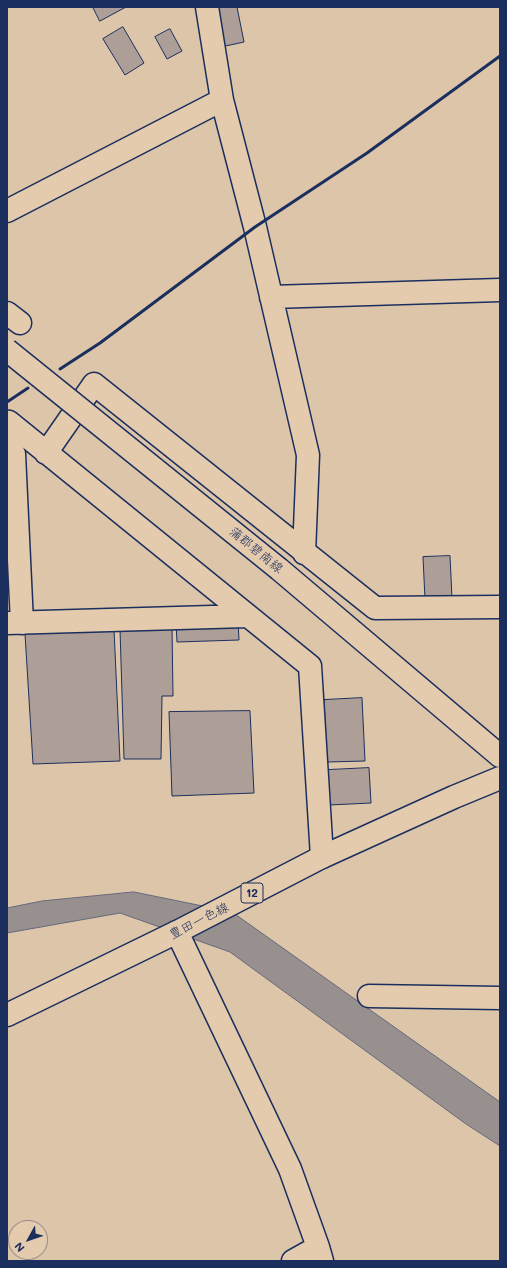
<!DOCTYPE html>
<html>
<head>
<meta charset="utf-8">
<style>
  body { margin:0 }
  #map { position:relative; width:507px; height:1268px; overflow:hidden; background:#ddc5aa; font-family:Mali,sans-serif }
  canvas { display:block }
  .frame { position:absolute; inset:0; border:8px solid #1b2f5e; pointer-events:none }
  .north { position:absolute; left:8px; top:1220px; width:40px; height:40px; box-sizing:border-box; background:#e5cbad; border:1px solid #948d8d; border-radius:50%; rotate:230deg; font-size:11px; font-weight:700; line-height:16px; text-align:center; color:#1b2f5e }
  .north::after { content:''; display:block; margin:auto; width:14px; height:18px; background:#1b2f5e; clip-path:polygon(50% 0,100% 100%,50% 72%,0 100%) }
</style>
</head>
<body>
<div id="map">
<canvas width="507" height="1268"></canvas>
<div class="frame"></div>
<div class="north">N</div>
</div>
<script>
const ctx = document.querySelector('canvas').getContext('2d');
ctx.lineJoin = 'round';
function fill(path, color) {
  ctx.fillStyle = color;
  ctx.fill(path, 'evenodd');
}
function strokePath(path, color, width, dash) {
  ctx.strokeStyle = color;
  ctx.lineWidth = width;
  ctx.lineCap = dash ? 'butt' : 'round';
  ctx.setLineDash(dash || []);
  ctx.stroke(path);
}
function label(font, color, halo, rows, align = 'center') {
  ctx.font = font + ' Mali,"Klee One",sans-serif';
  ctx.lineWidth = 3;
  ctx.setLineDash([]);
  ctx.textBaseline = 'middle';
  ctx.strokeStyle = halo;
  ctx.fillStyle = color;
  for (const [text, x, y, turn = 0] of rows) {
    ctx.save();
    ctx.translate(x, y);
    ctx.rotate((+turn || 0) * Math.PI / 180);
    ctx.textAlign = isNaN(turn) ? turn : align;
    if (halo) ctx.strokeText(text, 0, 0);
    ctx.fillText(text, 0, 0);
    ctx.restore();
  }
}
const water = new Path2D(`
  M 134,892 L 232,912 L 500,1102 L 500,1146 L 466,1124 L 230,952 L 120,913 L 7,933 L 7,908 L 42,901 Z`);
fill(water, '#97908f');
strokePath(water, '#65697b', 1);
const building = new Path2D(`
  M 93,7 L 126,7 L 100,21 Z
  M 225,7 L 237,7 L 244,42 L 221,47 L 213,9 Z
  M 123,27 L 144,63 L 125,75 L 103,39 Z
  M 170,29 L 182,51 L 167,59 L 155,37 Z
  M 450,556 L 452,598 L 425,599 L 423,557 Z
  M 238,620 L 239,640 L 177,642 L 176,623 Z
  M 172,626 L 173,696 L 162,696 L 161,759 L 124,759 L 120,629 Z
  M 114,629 L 120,761 L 33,764 L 25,634 Z
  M 362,698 L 365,761 L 327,762 L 324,700 Z
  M 250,711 L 254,793 L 172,796 L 169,712 Z
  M 369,768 L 371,803 L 329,805 L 328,770 Z`);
fill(building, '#ad9f97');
strokePath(building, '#1b2f5e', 1);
const minor = new Path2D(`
  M 207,7 L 222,100 L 255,227 L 308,455 L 304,553
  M 7,211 L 222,100
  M 271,297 L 500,290
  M 7,313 L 20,323
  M 7,423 L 9,422 L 310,666 L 322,857
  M 7,443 L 14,454 L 22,623
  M 46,453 L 94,384 L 375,608 L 500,607
  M 7,623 L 246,616
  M 177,932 L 290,1169 L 318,1247 L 322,1261
  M 369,996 L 500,998
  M 293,1261 L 318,1247`);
const major = new Path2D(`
  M 279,569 L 500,756
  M 7,1015 L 177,932 L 322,857 L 454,797 L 500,778`);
strokePath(minor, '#1b2f5e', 25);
strokePath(major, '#1b2f5e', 25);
strokePath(minor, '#e5cbad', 22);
strokePath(major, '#e5cbad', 22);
strokePath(new Path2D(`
  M 60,369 L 100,343 L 255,227 L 367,153 L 500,56
  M 7,402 L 28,388`), '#1b2f5e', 3);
const majorBridge = new Path2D(`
  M 7,350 L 279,569`);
strokePath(majorBridge, '#1b2f5e', 25, []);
strokePath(majorBridge, '#e5cbad', 22);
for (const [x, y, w] of [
  [252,893,22]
]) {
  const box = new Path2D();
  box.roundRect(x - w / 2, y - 10, w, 20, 3);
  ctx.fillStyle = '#e5cbad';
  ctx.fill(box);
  strokePath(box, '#1b2f5e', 1);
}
label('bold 12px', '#1b2f5e', null, [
  ["12",252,893]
]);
label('13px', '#1b2f5e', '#e5cbad', [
  ["蒲郡碧南線",256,550,39],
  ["豊田一色線",199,921,-27]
]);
</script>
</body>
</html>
